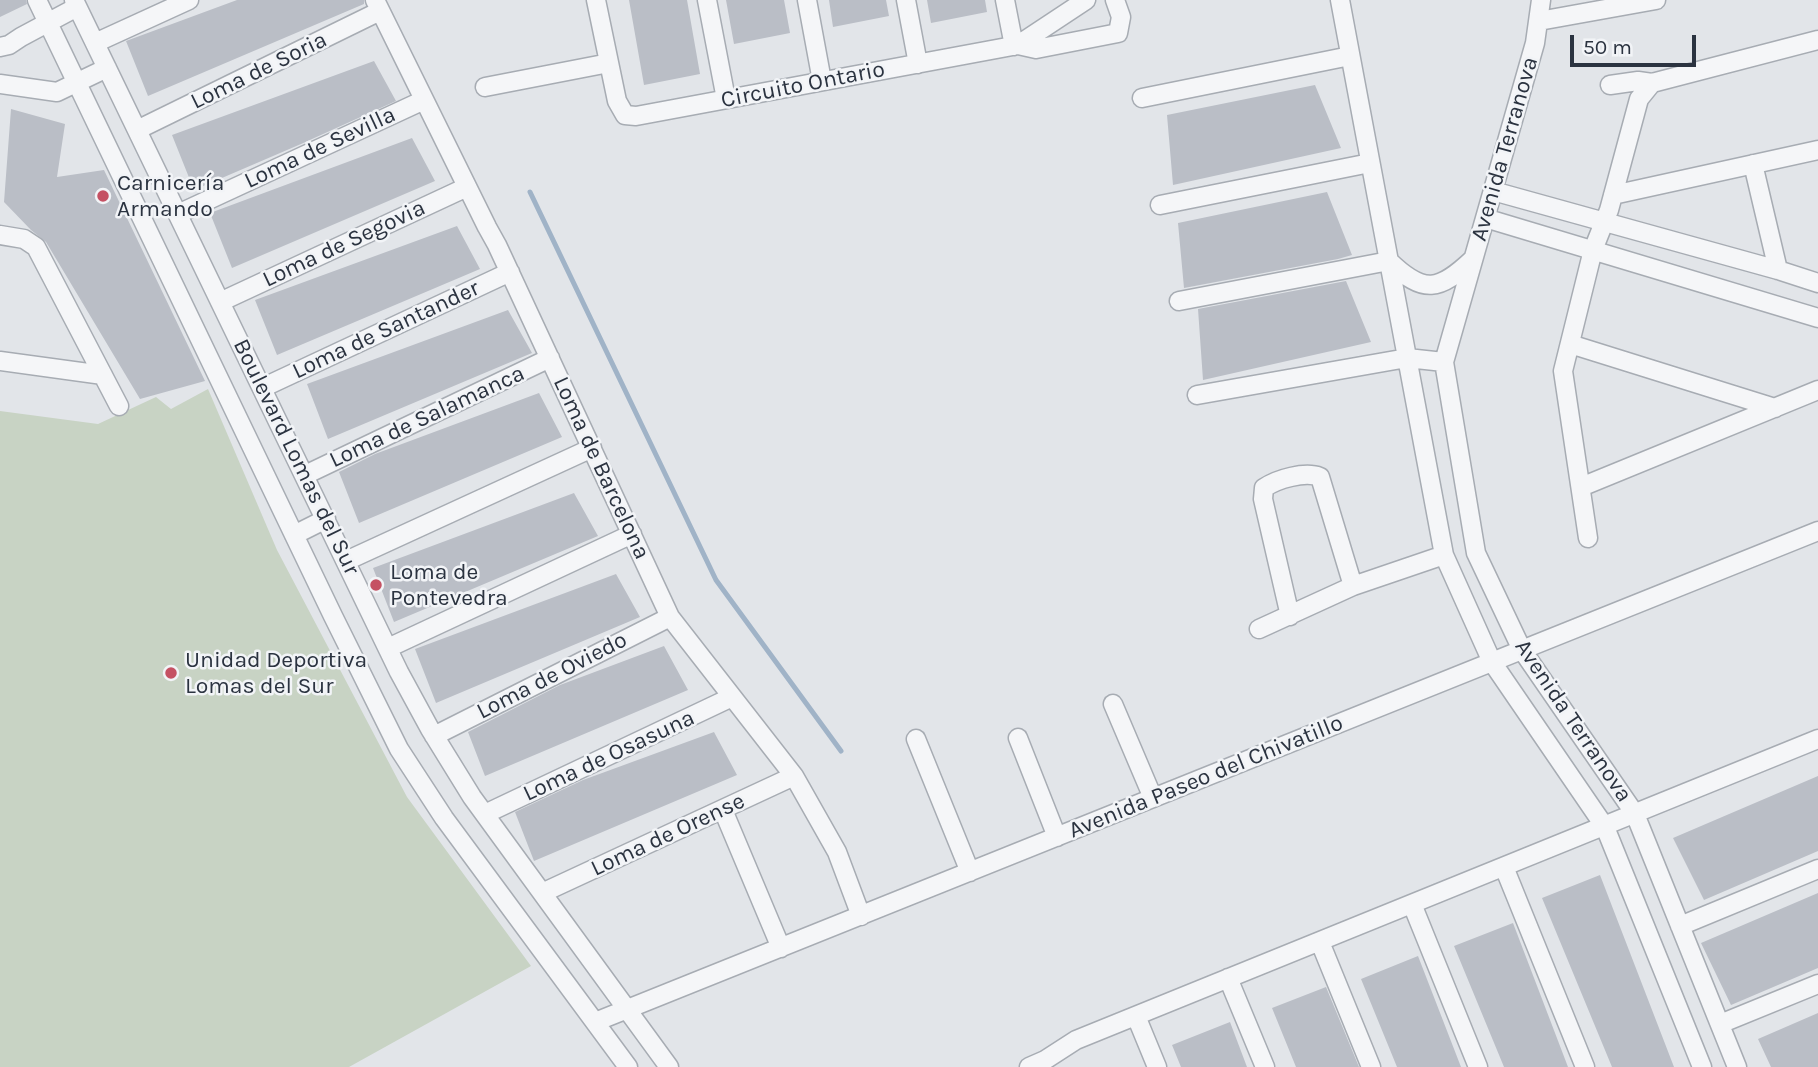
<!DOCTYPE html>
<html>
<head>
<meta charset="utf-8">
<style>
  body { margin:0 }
  #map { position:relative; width:1818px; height:1067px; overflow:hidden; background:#e2e5e9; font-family:Karla,sans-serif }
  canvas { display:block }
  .scale { position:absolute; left:1570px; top:35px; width:126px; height:32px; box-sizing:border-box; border:4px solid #2b3340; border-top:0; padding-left:9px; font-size:21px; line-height:24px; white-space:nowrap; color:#2b3340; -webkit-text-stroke:5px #f2f4f7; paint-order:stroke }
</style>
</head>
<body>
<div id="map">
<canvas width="1818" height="1067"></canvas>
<div class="scale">50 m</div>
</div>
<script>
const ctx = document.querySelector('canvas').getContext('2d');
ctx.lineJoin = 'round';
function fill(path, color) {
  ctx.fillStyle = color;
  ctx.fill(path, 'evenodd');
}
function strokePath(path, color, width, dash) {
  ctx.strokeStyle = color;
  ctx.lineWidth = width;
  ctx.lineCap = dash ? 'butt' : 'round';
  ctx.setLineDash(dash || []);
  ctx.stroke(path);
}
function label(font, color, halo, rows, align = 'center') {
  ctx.font = font + ' Karla,sans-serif';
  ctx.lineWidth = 5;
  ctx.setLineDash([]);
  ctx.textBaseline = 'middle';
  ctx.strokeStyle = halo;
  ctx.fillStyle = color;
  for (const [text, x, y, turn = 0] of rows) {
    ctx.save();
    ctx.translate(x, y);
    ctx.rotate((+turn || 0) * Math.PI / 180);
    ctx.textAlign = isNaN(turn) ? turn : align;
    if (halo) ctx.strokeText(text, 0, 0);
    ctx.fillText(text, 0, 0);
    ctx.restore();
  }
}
fill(new Path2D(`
  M 208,389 L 277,550 L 407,797 L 531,966 L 349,1067 L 0,1067 L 0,411 L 98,424 L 156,397 L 171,409 Z`), '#c8d3c4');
strokePath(new Path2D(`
  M 530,192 L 716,580 L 841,751`), '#a0b3c7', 5);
fill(new Path2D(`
  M 0,0 L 26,0 L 27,4 L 0,17 Z
  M 237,0 L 364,0 L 364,4 L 148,96 L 126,41 Z
  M 629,0 L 687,0 L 700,74 L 644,85 Z
  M 726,0 L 784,0 L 790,33 L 734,44 Z
  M 829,0 L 886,0 L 889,16 L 833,27 Z
  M 927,0 L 985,0 L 987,12 L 931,23 Z
  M 374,61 L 396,101 L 301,144 L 194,190 L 172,135 Z
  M 1315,85 L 1341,148 L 1173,185 L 1167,115 Z
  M 11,109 L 65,124 L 57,177 L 104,170 L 205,381 L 140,399 L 46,242 L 31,230 L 4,202 Z
  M 412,138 L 435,181 L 232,268 L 210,213 Z
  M 1327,192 L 1352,255 L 1338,259 L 1184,288 L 1178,223 Z
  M 457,226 L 480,269 L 277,355 L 255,300 Z
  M 1346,281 L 1371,342 L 1203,380 L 1198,309 Z
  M 508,310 L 532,353 L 328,439 L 307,384 Z
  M 539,393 L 562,437 L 359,523 L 339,472 L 375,454 Z
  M 574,493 L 598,536 L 394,622 L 373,568 Z
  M 616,574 L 640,617 L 436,703 L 415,649 Z
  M 664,646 L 688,690 L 485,776 L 468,732 L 560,685 Z
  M 714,732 L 737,775 L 534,861 L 515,812 L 583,780 Z
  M 1818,776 L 1818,851 L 1704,900 L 1673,838 Z
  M 1600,875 L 1674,1067 L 1612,1067 L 1542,898 Z
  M 1818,893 L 1818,968 L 1731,1005 L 1701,943 Z
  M 1513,923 L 1568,1067 L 1504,1067 L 1454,946 Z
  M 1418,956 L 1461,1067 L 1397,1067 L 1361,979 Z
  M 1326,987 L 1359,1067 L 1296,1067 L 1272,1008 Z
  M 1818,1013 L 1818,1067 L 1771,1067 L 1758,1039 Z
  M 1230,1022 L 1247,1067 L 1181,1067 L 1172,1045 Z`), '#babec6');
const minor = new Path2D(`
  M 37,0 L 333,616 L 399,749 L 444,818 L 628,1067
  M 74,0 L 399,672 L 430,729 L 472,797 L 669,1067
  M 375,0 L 487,227 L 497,245 L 670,617 L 794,776 L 837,852 L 861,916
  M 596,0 L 617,101 L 625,115 L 636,116 L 1018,45 L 1086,0
  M 707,0 L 726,99
  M 807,0 L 822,81
  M 906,0 L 918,64
  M 1005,0 L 1014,46
  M 1340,0 L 1444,555 L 1492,662 L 1605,827 L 1702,1067
  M 1541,0 L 1535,43 L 1444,362 L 1476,553 L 1522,650 L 1635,814 L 1737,1067
  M 1539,21 L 1656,0
  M 95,43 L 189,0
  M 1018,45 L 1036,49 L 1118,33 L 1121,17 L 1115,0
  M 0,47 L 9,45 L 21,37 L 77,7
  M 0,84 L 57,92 L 107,68
  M 1610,85 L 1638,81 L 1652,83
  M 485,87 L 609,63
  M 1142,98 L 1350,56
  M 137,130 L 380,11
  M 1753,164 L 1778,270
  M 1493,191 L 1778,270 L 1818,283
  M 1613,195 L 1818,150
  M 1160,205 L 1370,163
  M 178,214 L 424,100
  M 1485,218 L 1818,318
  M 0,235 L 24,239 L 36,247 L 119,406
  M 1179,301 L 1389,261 C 1424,295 1439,291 1473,259
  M 220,302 L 467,187
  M 1570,344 L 1775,408
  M 0,361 L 103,375
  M 262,388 L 510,272
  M 1197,395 L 1407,358 L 1444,362
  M 305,475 L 550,358
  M 1581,487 L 1818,390
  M 294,535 L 326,519
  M 1588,538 L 1563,371 L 1593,250 L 1609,210 L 1639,99 L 1652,83 L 1818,40
  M 346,561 L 592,448
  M 1290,616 L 1263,499 L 1264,488 C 1277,479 1305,471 1320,477 L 1353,586
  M 1259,629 L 1353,586 L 1444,555
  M 388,648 L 632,534
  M 1113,704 L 1153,798
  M 434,736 L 670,617
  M 1018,738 L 1057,837
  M 916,739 L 970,872
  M 723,810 L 781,948
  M 485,814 L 732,697
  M 1504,867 L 1585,1067
  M 542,893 L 794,776
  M 1412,904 L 1478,1067
  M 1680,926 L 1818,869
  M 1320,942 L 1371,1067
  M 1228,978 L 1265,1067
  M 1136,1016 L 1157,1067
  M 595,1022 L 1818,531
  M 1720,1024 L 1818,984
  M 1029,1067 L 1045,1060 L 1076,1040 L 1818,739`);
strokePath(minor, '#a7acb3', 21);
strokePath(minor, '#f5f6f8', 18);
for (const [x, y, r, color] of [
  [103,196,7,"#c55163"],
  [376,585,7,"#c55163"],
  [171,673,7,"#c55163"]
]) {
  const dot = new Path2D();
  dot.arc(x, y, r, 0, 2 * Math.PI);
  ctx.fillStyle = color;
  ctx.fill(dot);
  strokePath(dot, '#f2f4f7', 2.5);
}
label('23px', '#2b3340', '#f2f4f7', [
  ["Loma de Soria",259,71,-26],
  ["Circuito Ontario",803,85,-11],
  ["Loma de Sevilla",320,148,-25],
  ["Avenida Terranova",1505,149,-74],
  ["Loma de Segovia",344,244,-25],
  ["Loma de Santander",386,330,-25],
  ["Loma de Salamanca",427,417,-25],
  ["Boulevard Lomas del Sur",296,457,64],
  ["Loma de Barcelona",601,468,65],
  ["Loma de Oviedo",552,676,-27],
  ["Avenida Terranova",1573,721,56],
  ["Loma de Osasuna",609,756,-25],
  ["Avenida Paseo del Chivatillo",1206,777,-22],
  ["Loma de Orense",668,835,-25]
]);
label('23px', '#2b3340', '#f2f4f7', [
  ["Carnicería",117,183],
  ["Armando",117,209],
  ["Loma de",390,572],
  ["Pontevedra",390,598],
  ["Unidad Deportiva",185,660],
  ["Lomas del Sur",185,686]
], 'left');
</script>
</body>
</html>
